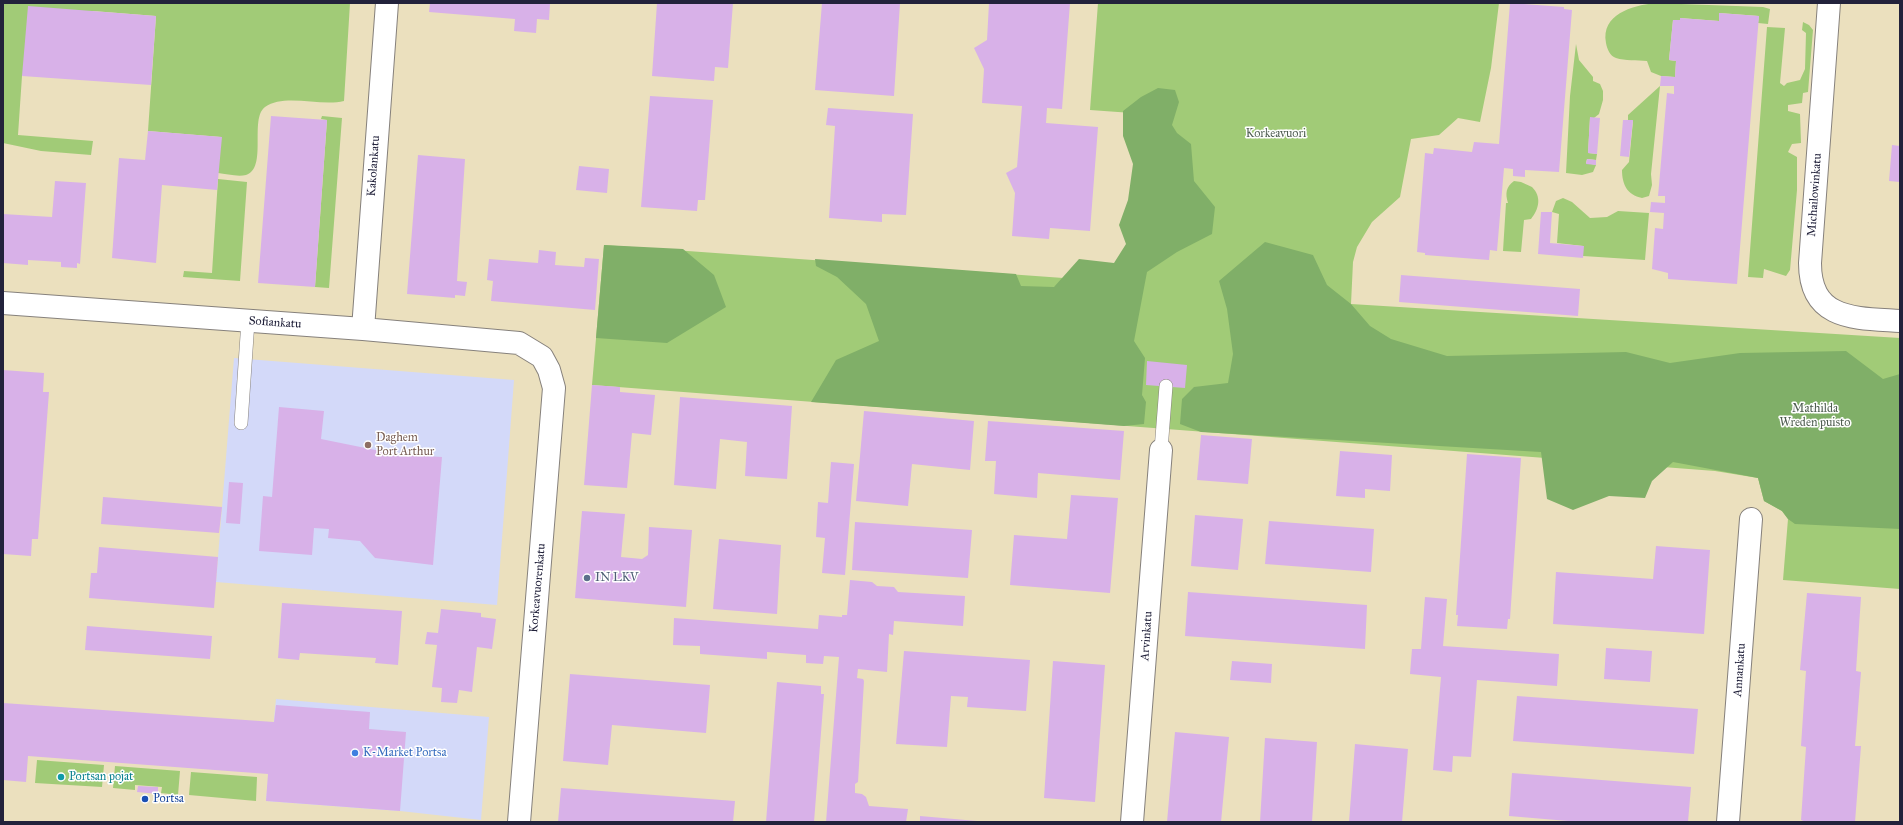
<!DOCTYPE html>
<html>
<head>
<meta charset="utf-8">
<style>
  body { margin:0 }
  #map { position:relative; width:1903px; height:825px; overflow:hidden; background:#ebe0be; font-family:"IM FELL Great Primer",serif }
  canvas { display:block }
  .frame { position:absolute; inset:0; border:4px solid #22223b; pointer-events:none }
</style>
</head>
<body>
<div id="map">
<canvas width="1903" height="825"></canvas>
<div class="frame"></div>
</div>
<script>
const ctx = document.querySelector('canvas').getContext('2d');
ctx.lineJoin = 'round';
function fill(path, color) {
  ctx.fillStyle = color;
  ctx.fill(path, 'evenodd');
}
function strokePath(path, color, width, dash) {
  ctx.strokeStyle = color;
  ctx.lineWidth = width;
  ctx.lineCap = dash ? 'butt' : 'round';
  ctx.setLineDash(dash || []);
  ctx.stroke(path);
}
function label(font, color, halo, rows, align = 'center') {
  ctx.font = font + ' "IM FELL Great Primer",serif';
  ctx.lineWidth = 3;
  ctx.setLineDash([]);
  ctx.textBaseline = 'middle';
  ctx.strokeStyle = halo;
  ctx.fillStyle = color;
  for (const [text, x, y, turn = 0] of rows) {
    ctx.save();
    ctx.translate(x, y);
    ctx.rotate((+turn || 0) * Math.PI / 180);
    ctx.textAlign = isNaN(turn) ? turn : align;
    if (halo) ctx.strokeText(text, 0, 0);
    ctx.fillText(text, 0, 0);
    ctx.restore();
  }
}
fill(new Path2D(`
  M 234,358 L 514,380 L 497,605 L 216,582 Z
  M 276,699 L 489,717 L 481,820 L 400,811 L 266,801 Z`), '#d3d9f9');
fill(new Path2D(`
  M 3,3 L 350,3 L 344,101 C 321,107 285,93 265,107 C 249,119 268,168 246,175 C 238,177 226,174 218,173 L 221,137 L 148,131 L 156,16 L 93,11 L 22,76 L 18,135 L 93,141 L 91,155 L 41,151 L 3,143 Z
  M 1098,3 L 1499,3 L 1491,68 L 1480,122 L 1458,118 L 1439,135 L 1411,139 L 1400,197 L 1372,222 L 1357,247 L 1353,262 L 1351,304 L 1900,338 L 1900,589 L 1783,580 L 1788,519 L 1782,511 L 1764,501 L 1758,478 L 1715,471 L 592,385 L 604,245 L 1133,283 L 1146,114 L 1090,110 Z
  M 1654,3 L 1763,7 L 1770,9 L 1768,24 L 1758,23 L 1759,16 L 1719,13 L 1719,21 L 1680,18 L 1680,20 L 1673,20 L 1669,60 L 1676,61 L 1675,77 L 1661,76 L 1651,72 L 1647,61 C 1637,60 1625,61 1616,58 C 1610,56 1607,49 1606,43 C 1601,14 1632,6 1654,3 Z
  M 1803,22 L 1809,25 L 1813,30 L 1808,92 L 1803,93 L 1802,103 L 1788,105 L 1788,111 L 1800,114 L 1801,143 L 1792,144 L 1788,152 L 1797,157 L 1797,190 L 1790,270 L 1786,276 L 1764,269 L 1763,278 L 1748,277 L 1767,27 L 1785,28 L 1780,83 L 1784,86 L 1787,83 L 1800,80 L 1805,69 L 1806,33 L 1802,30 Z
  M 1576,44 L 1579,60 L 1593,77 L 1593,81 L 1600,84 L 1603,91 L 1603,100 L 1599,114 L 1594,118 L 1590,118 L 1588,153 L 1597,154 L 1596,160 L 1587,159 L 1586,163 L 1596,165 L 1593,172 L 1582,175 L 1566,173 L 1570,96 Z
  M 1660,86 L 1651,174 L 1652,185 L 1649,196 L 1642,198 C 1627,195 1622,184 1622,170 L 1629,162 L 1633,121 L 1628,120 L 1628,115 Z
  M 322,116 L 342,118 L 329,288 L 315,287 L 327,120 L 321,119 Z
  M 218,179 L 247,182 L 240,281 L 183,277 L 184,271 L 212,273 Z
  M 1514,181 L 1521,182 L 1532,187 C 1542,197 1539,209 1531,219 L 1524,220 L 1521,252 L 1503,251 L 1506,203 L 1508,203 C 1505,193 1506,187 1514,181 Z
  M 1563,198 L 1572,202 L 1590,218 L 1607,217 L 1618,211 L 1649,213 L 1645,260 L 1583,256 L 1583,246 L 1557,243 L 1559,214 L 1552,212 L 1556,201 Z
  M 37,760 L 104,765 L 102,787 L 35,783 Z
  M 115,766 L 180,771 L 178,795 L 161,793 L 162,787 L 135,785 L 135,790 L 113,788 Z
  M 191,772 L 257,777 L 256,801 L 189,795 Z`), '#a1cb77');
fill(new Path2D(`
  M 1158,88 L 1175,90 L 1179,102 L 1172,125 L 1177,133 L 1191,144 L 1194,181 L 1215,207 L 1212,234 L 1177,252 L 1147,272 L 1134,341 L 1145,358 L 1142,395 L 1146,402 L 1144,424 L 1124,426 L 811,402 L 836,360 L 879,341 L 866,304 L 837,277 L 816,266 L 815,259 L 1016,274 L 1021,286 L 1054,287 L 1079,259 L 1114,263 L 1126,244 L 1119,225 L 1128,200 L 1133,164 L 1123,136 L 1123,111 L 1141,97 Z
  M 1265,242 L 1313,255 L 1327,285 L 1351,304 L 1370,326 L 1391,339 L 1447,356 L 1626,352 L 1670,363 L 1740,353 L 1846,351 L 1883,379 L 1900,374 L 1900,529 L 1795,524 L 1788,519 L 1782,511 L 1764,501 L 1758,478 L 1673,462 L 1652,481 L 1645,498 L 1609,496 L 1573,510 L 1547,499 L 1541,452 L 1201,432 L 1180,424 L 1182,399 L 1194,387 L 1228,383 L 1233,354 L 1227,309 L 1219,281 Z
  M 604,245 L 683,249 L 714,275 L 726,307 L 667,343 L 596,338 Z`), '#80af68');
fill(new Path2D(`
  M 430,3 L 539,3 L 550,4 L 549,20 L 537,19 L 536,33 L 514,31 L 515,19 L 429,12 Z
  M 657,3 L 733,3 L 728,68 L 715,67 L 714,81 L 652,76 Z
  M 822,3 L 900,3 L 894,96 L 815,90 Z
  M 989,3 L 1070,3 L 1062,109 L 1047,108 L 1046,123 L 1098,127 L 1090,231 L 1050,228 L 1049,239 L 1012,236 L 1015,193 L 1006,173 L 1017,167 L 1022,106 L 982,103 L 984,69 L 974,48 L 987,40 Z
  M 1510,3 L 1564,7 L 1564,9 L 1572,10 L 1559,172 L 1525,170 L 1525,177 L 1513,176 L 1513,169 L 1504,168 L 1497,251 L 1490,250 L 1489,260 L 1425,255 L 1425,253 L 1417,252 L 1425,153 L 1433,154 L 1434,148 L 1472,152 L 1474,142 L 1499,144 Z
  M 28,6 L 156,16 L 151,85 L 22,76 Z
  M 1719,13 L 1759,16 L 1737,284 L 1668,279 L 1668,273 L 1652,269 L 1655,228 L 1663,229 L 1664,213 L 1650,212 L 1651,202 L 1665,203 L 1665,196 L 1658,196 L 1659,185 L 1667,93 L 1674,94 L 1674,86 L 1660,86 L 1661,76 L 1675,77 L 1676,61 L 1669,60 L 1673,20 L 1680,20 L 1680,18 L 1719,21 Z
  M 650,96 L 713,100 L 705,200 L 698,200 L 697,211 L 641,207 Z
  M 828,108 L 913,114 L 906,215 L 882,214 L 882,222 L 829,218 L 835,126 L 826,125 Z
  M 271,116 L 327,120 L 315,287 L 258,283 Z
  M 1590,117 L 1600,118 L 1597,154 L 1588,153 Z
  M 1623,120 L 1633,120 L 1629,157 L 1620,156 Z
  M 148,131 L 222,137 L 217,190 L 162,185 L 156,263 L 112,258 L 119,158 L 145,160 Z
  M 1892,145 L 1900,146 L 1900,182 L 1889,181 Z
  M 418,155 L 465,159 L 457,281 L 467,282 L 465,296 L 455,295 L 455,298 L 407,294 Z
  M 1587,159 L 1596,160 L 1596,165 L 1586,164 Z
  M 579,166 L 609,169 L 607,193 L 576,190 Z
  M 55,181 L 86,183 L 80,264 L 77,263 L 77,268 L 61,267 L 61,262 L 28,260 L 28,265 L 3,263 L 3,214 L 52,217 Z
  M 1541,212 L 1552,212 L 1550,243 L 1584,246 L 1583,258 L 1538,254 Z
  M 539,250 L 556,252 L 555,265 L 584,267 L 585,258 L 599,259 L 595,310 L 491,301 L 493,281 L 487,280 L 489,259 L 538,263 Z
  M 1401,275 L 1580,289 L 1578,316 L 1399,302 Z
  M 1147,361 L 1187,365 L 1185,388 L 1146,385 Z
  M 3,370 L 44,373 L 43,392 L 49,392 L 38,539 L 32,539 L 31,556 L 3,554 Z
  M 592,385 L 620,387 L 620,392 L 655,395 L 651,435 L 632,433 L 627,488 L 584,485 Z
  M 680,397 L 792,406 L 787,479 L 745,476 L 747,442 L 720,439 L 716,489 L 674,485 Z
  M 279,407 L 324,411 L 321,439 L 395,454 L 442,457 L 433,565 L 375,558 L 360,541 L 328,538 L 329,529 L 314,528 L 312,555 L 259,551 L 263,496 L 272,497 Z
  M 864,411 L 974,421 L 970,470 L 912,464 L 908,506 L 856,501 Z
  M 988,421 L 1124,431 L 1120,480 L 1038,473 L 1037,498 L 994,494 L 996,461 L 985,461 Z
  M 1201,435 L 1252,439 L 1248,484 L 1197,480 Z
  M 1340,451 L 1392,455 L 1390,491 L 1365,489 L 1365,498 L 1336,496 Z
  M 1467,454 L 1521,458 L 1510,619 L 1508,619 L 1507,629 L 1457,626 L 1458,615 L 1456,615 Z
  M 831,462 L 854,464 L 845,575 L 822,573 L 825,538 L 816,537 L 818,502 L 828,503 Z
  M 229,482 L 243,483 L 240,524 L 226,523 Z
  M 1071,495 L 1118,498 L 1110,593 L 1010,585 L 1014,535 L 1067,539 Z
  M 103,497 L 222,507 L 219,533 L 101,524 Z
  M 582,511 L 625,514 L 621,557 L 642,559 L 648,555 L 649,527 L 692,530 L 686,607 L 575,598 Z
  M 1195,515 L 1243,519 L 1238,570 L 1191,566 Z
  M 1269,521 L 1374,529 L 1371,572 L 1265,564 Z
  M 855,522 L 972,530 L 968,578 L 852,570 Z
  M 719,539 L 781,545 L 777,614 L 713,609 Z
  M 1656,546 L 1710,550 L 1704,634 L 1553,624 L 1556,572 L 1653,579 Z
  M 99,547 L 218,557 L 214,608 L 89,598 L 91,573 L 97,573 Z
  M 850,580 L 872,582 L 877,586 L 894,587 L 898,592 L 965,596 L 963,626 L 894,621 L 893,635 L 889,634 L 887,672 L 858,669 L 857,678 L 863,679 L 864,681 L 858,782 L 855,784 L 855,793 L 862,794 L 866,797 L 869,806 L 908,809 L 906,822 L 826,822 L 839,657 L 824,656 L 823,664 L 806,663 L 806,655 L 767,652 L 767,659 L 700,654 L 700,646 L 673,645 L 674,618 L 818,629 L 819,615 L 842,617 L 842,615 L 847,615 Z
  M 1188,592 L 1367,605 L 1365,649 L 1185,636 Z
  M 1807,593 L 1861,597 L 1856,671 L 1861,672 L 1855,746 L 1861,746 L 1855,822 L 1806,822 L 1801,820 L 1806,747 L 1801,746 L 1806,671 L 1800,670 Z
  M 1425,597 L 1447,599 L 1443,646 L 1559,654 L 1557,686 L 1477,680 L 1471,757 L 1453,756 L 1452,772 L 1433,770 L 1441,677 L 1410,674 L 1412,649 L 1421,649 Z
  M 282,603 L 402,611 L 398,665 L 375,663 L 376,658 L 300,653 L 299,660 L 278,658 Z
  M 441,609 L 481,613 L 481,617 L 496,619 L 492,649 L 477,647 L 472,692 L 459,690 L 457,703 L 441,702 L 442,688 L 432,687 L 437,645 L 425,644 L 427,632 L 438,633 Z
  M 87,626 L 212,636 L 210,659 L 85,650 Z
  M 1606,648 L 1652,651 L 1650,682 L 1604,679 Z
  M 904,651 L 1030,660 L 1026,711 L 967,707 L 968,697 L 951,696 L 947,747 L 896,744 Z
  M 1053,661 L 1105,665 L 1095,802 L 1044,798 Z
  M 1232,661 L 1272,664 L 1271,683 L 1230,680 Z
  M 570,674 L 710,685 L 706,733 L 612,725 L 608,765 L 563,761 Z
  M 777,682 L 821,686 L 821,694 L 824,694 L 814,822 L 766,822 Z
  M 1517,696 L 1698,709 L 1694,754 L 1513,741 Z
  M 3,703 L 274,722 L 276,705 L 370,712 L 369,729 L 406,732 L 400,811 L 266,801 L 268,774 L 28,756 L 26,782 L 3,780 Z
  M 1175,732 L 1229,737 L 1221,822 L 1167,822 Z
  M 1265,738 L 1317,742 L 1312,822 L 1260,822 Z
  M 1355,744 L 1408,749 L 1402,822 L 1349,822 Z
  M 1512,773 L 1691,787 L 1688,822 L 1580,822 L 1509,816 Z
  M 138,786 L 158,787 L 158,794 L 137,792 Z
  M 561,788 L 735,801 L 733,822 L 558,822 Z
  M 920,816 L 977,821 L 977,822 L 920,822 Z`), '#d8b1e8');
const lane = new Path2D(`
  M 241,423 L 248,321
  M 1161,450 L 1166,386`);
const street = new Path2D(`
  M 1829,3 L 1810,263 C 1810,321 1856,318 1900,321
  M 3,303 L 363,329 L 519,343 L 542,357 L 549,370 L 554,388 L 519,822
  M 363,329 L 387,3
  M 1132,822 L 1161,450
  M 1728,822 L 1751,519`);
strokePath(lane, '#86817c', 14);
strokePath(street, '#86817c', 24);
strokePath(lane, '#fff', 13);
strokePath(street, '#fff', 22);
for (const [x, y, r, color] of [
  [368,445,4,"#8d6e63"],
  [587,578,4,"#5c6f8a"],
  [355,753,4,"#3f7fe0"],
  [61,777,4,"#0f9aa8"],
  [145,799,4,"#1a4fb4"]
]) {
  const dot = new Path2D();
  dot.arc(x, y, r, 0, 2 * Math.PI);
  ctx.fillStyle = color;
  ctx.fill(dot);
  strokePath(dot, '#fff', 1.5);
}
label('12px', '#4e5d50', '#fff', [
  ["Korkeavuori",1276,134],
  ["Mathilda",1815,409],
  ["Wreden puisto",1815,423]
]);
label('12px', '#22223b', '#fff', [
  ["Kakolankatu",374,166,-86],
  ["Michailowinkatu",1815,195,-86],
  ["Sofiankatu",275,323,4],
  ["Korkeavuorenkatu",538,588,-85],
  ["Arvinkatu",1147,636,-86],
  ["Annankatu",1740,670,-86]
]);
label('12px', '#785e54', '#fff', [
  ["Daghem",376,438],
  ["Port Arthur",376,452]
], 'left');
label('12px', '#4e5e75', '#fff', [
  ["IN LKV",595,578]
], 'left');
label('12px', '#366cbe', '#fff', [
  ["K-Market Portsa",363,753]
], 'left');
label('12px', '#0d838f', '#fff', [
  ["Portsan pojat",69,777]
], 'left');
label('12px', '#164399', '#fff', [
  ["Portsa",153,799]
], 'left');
</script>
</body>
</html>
